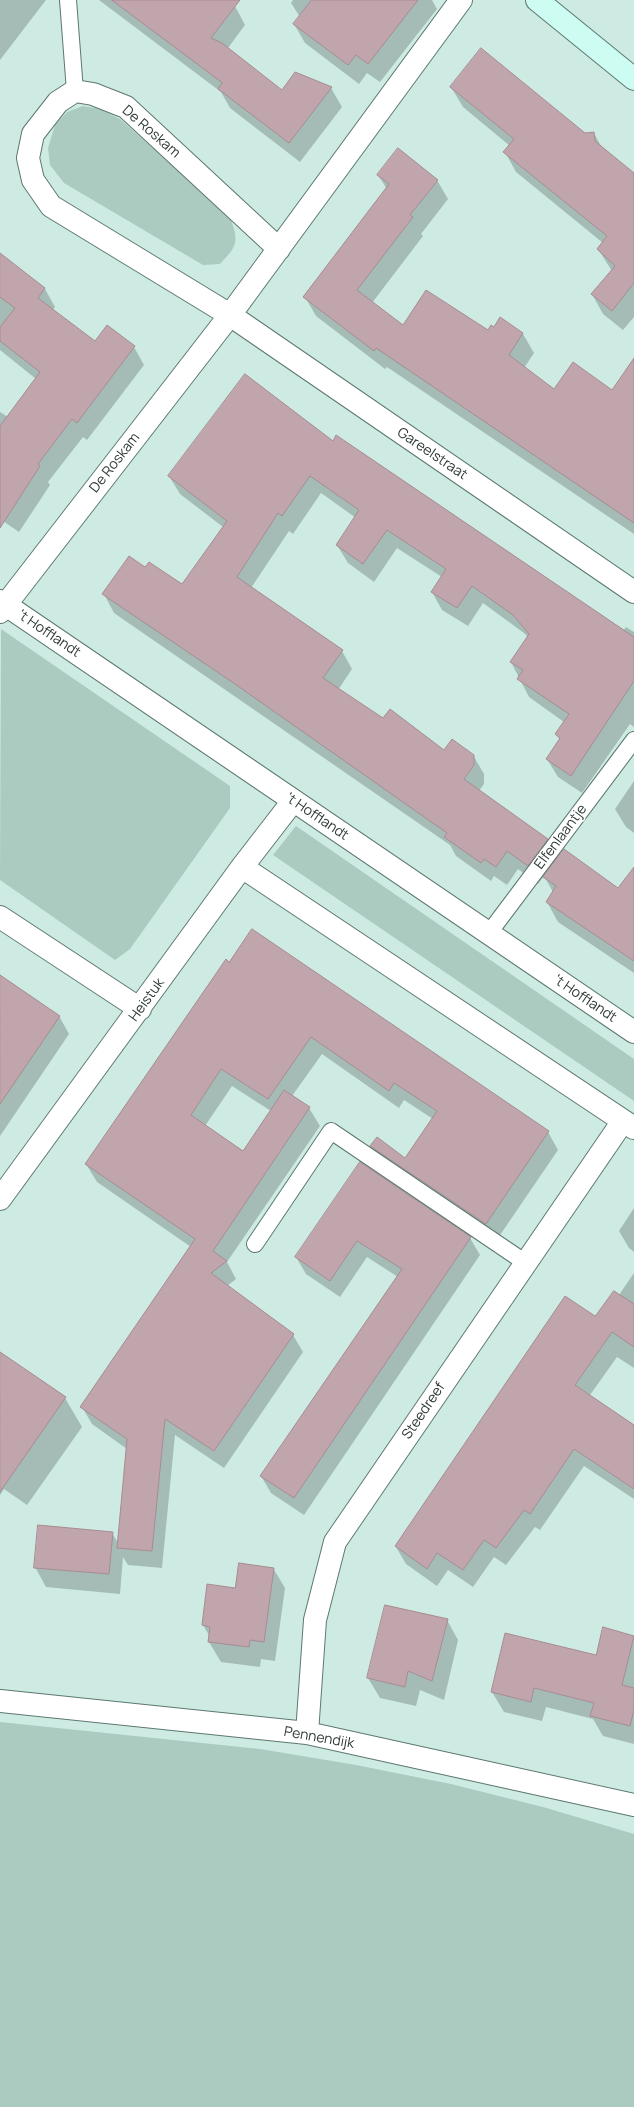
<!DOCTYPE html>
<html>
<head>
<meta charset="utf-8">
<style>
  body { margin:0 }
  canvas { display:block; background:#cdebe2 }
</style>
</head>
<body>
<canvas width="634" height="2107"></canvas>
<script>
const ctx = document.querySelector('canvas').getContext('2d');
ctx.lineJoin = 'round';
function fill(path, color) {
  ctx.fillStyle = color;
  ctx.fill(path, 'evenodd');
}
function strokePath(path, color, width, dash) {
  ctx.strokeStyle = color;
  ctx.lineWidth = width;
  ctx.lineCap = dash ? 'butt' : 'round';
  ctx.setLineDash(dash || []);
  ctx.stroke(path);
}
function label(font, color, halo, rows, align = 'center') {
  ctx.font = font + ' Manrope,sans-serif';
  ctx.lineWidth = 3;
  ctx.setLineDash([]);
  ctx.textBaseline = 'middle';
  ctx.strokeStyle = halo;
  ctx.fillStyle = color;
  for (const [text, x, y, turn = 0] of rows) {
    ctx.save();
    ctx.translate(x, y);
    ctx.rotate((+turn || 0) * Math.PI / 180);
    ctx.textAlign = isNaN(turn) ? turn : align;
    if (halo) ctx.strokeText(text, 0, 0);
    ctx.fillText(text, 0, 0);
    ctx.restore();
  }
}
fill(new Path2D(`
  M 83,106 L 100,109 L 120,119 L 230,217 C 239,242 238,245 220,264 L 203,265 L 64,183 L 50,165 L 48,148 L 55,125 L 67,112 Z
  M 1,629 L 230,786 L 230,808 L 130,949 L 115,960 L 0,880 Z
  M 296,826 L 634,1059 L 634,1101 L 273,855 Z
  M 0,1722 L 260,1749 L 356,1765 L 451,1784 L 543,1807 L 634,1834 L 634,2107 L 0,2107 Z`), '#abcbc1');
fill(new Path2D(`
  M 0,0 L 46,0 L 0,60 Z
  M 99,0 L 235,0 L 235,6 L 245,25 L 228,48 L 282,91 L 331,88 L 342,107 L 300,162 L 230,108 L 221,92 Z
  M 293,0 L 432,0 L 437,9 L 380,82 L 367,73 L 359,84 L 305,43 L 294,24 L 300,17 L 291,3 Z
  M 451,87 L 585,134 L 594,133 L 602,148 L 634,174 L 634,317 L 623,330 L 603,314 L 592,294 L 612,271 L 598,249 L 603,243 L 516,172 L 505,152 L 510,146 L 463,107 Z
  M 378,175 L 437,180 L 448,199 L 421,234 L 423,236 L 372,303 L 403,326 L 488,332 L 494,328 L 500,319 L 523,334 L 534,353 L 524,368 L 554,391 L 613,392 L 634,378 L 634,534 L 387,367 L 385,369 L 316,316 L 305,297 L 387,189 Z
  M 0,254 L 45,289 L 55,307 L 52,311 L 95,343 L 134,347 L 144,365 L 87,440 L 83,437 L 48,482 L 50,485 L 19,532 L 0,519 L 0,412 L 8,417 L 36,379 L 0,350 Z
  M 333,442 L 623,631 L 626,627 L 634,632 L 634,727 L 630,724 L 582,793 L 558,777 L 547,759 L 560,740 L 556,734 L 564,722 L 529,697 L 511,662 L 528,637 L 524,633 L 483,603 L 468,626 L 442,610 L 432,592 L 442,577 L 397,548 L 374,582 L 348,563 L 337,545 L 356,518 L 321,493 L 293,534 L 289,531 L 251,588 L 342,651 L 352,669 L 338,690 L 383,719 L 444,751 L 473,755 L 484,774 L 484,784 L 479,791 L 547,839 L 558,858 L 619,889 L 634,893 L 634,973 L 558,922 L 547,902 L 553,892 L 544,876 L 538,884 L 518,869 L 507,885 L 494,876 L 491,881 L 456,856 L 450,845 L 114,613 L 104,594 L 146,569 L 183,585 L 223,527 L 180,494 L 169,476 Z
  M 634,781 L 634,833 L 626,827 L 615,809 Z
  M 229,963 L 548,1132 L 558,1150 L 496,1241 L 382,1164 L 372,1146 L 405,1159 L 433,1119 L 404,1100 L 399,1108 L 322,1054 L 292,1096 L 309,1108 L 320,1126 L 227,1262 L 236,1279 L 227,1286 L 293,1335 L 303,1352 L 224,1468 L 175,1435 L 162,1568 L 128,1565 L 123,1557 L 120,1594 L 46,1587 L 35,1567 L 112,1533 L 118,1543 L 127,1449 L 92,1424 L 82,1407 L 191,1247 L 97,1182 L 86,1164 ZM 232,1086 L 271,1111 L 244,1152 L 205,1126 Z
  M 0,975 L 59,1016 L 69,1034 L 0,1136 Z
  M 360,1163 L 470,1238 L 480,1255 L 304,1515 L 271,1493 L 261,1476 L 398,1277 L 367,1257 L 340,1297 L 306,1274 L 296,1257 Z
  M 634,1208 L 634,1252 L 629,1248 L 619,1231 Z
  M 634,1273 L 634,1368 L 617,1357 L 590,1395 L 634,1425 L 634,1499 L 584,1466 L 540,1530 L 535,1527 L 506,1565 L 494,1557 L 473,1587 L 448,1570 L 437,1586 L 406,1564 L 396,1547 L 596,1318 L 619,1295 Z
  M 0,1353 L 65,1398 L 82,1427 L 27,1505 L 4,1489 L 0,1495 Z
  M 273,1568 L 285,1588 L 275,1661 L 261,1659 L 260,1667 L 221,1662 L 209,1642 L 210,1637 L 203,1625 L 236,1589 Z
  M 447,1620 L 458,1640 L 444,1700 L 420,1690 L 416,1706 L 380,1698 L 368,1678 Z
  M 603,1629 L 634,1637 L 634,1744 L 603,1736 L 593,1719 L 546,1707 L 542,1721 L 504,1712 L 492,1692 L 597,1656 Z`), '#0003');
const building = new Path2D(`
  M 112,0 L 240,0 L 211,38 L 222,43 L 282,90 L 295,72 L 332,87 L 289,143 L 218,89 L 222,83 Z
  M 312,0 L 418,0 L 368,64 L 356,55 L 348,65 L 293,24 Z
  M 481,48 L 585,133 L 594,132 L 595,141 L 634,173 L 634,283 L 612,311 L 591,294 L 615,266 L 597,249 L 607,236 L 503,152 L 514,139 L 450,87 Z
  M 398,148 L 438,180 L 410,215 L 413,217 L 357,290 L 403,325 L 426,290 L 488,330 L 491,325 L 494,327 L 500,317 L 523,333 L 509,355 L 554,389 L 573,362 L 612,390 L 634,358 L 634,523 L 376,348 L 374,351 L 303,297 L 389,184 L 377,175 Z
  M 0,253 L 45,288 L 38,298 L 95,341 L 107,325 L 135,346 L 77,423 L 72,419 L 38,464 L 40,466 L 0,528 L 0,426 L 40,372 L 0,341 L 0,327 L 15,308 L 0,297 Z
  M 245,374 L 333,441 L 336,435 L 634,637 L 634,681 L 571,776 L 546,759 L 560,738 L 555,734 L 569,714 L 517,679 L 523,670 L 510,662 L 529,634 L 513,615 L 472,586 L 457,608 L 431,592 L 446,569 L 387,530 L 363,564 L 336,545 L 359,510 L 310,476 L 282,516 L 278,513 L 237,577 L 343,650 L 323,678 L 383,718 L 390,709 L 444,750 L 452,739 L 474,755 L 474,765 L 464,779 L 548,839 L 528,866 L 507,851 L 496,867 L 484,859 L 481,863 L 444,837 L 447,833 L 235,684 L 102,594 L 129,556 L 145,567 L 149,562 L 182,584 L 227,521 L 168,476 Z
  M 564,849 L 618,888 L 634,867 L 634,961 L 546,902 L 556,886 L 543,877 Z
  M 252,929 L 549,1131 L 486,1224 L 370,1146 L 377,1137 L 405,1158 L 437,1111 L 394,1083 L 389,1091 L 311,1037 L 268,1099 L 221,1069 L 191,1115 L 243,1151 L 284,1090 L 310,1107 L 213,1251 L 227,1261 L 211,1273 L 294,1334 L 214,1451 L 165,1419 L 152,1551 L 117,1548 L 127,1439 L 80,1407 L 195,1239 L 85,1164 L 226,959 L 229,962 Z
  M 0,975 L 60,1016 L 0,1104 Z
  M 360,1162 L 471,1237 L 294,1498 L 260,1476 L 402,1269 L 357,1241 L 330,1281 L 295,1257 Z
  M 614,1291 L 634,1304 L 634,1347 L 612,1332 L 575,1385 L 634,1425 L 634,1489 L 574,1449 L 530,1514 L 524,1510 L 496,1548 L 484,1540 L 463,1570 L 437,1553 L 427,1569 L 395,1546 L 565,1296 L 595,1316 Z
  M 0,1352 L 66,1397 L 0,1492 Z
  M 38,1525 L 113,1532 L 109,1574 L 34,1568 Z
  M 239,1563 L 274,1568 L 264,1642 L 250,1640 L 249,1647 L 208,1642 L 210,1627 L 202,1625 L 207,1584 L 235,1588 Z
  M 385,1605 L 448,1619 L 432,1681 L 408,1671 L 405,1687 L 367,1678 Z
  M 603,1627 L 634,1636 L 622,1685 L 634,1688 L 634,1710 L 630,1726 L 590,1716 L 594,1703 L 534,1688 L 531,1702 L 491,1692 L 505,1633 L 596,1655 Z`);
fill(building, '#c1a5ad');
strokePath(building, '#a68b92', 1);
const lane = new Path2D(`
  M 68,0 L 75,91
  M 489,933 L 634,740
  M 255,1244 L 331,1131 L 526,1263`);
const street = new Path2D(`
  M 279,249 L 126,107 L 93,94 L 75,91 L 58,102 L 33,134 L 28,158 L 33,180 L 51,206 L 230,315 L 634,592
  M 0,601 L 634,1032
  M 0,612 L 230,315 L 461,0
  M 242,867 L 634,1128
  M 0,917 L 140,1009
  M 0,1199 L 242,867 L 293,801
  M 0,1701 L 307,1733 L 634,1805
  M 307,1733 L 315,1620 L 335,1542 L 623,1121`);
const secondary = new Path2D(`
  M 537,0 L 634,79`);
strokePath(lane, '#5d7870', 18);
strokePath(street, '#5d7870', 24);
strokePath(secondary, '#5d7870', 24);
strokePath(lane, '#fff', 16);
strokePath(street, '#fff', 22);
strokePath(secondary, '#cdfcf2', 22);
label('14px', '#2d3835', '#fff', [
  ["De Roskam",151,132,41],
  ["Gareelstraat",432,454,34],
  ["De Roskam",115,463,-52],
  ["'t Hofflandt",49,634,34],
  ["'t Hofflandt",317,817,34],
  ["Elfenlaantje",561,837,-53],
  ["'t Hofflandt",585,999,34],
  ["Heistuk",147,1000,-54],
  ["Steedreef",424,1411,-56],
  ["Pennendijk",319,1738,10]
]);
</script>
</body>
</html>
